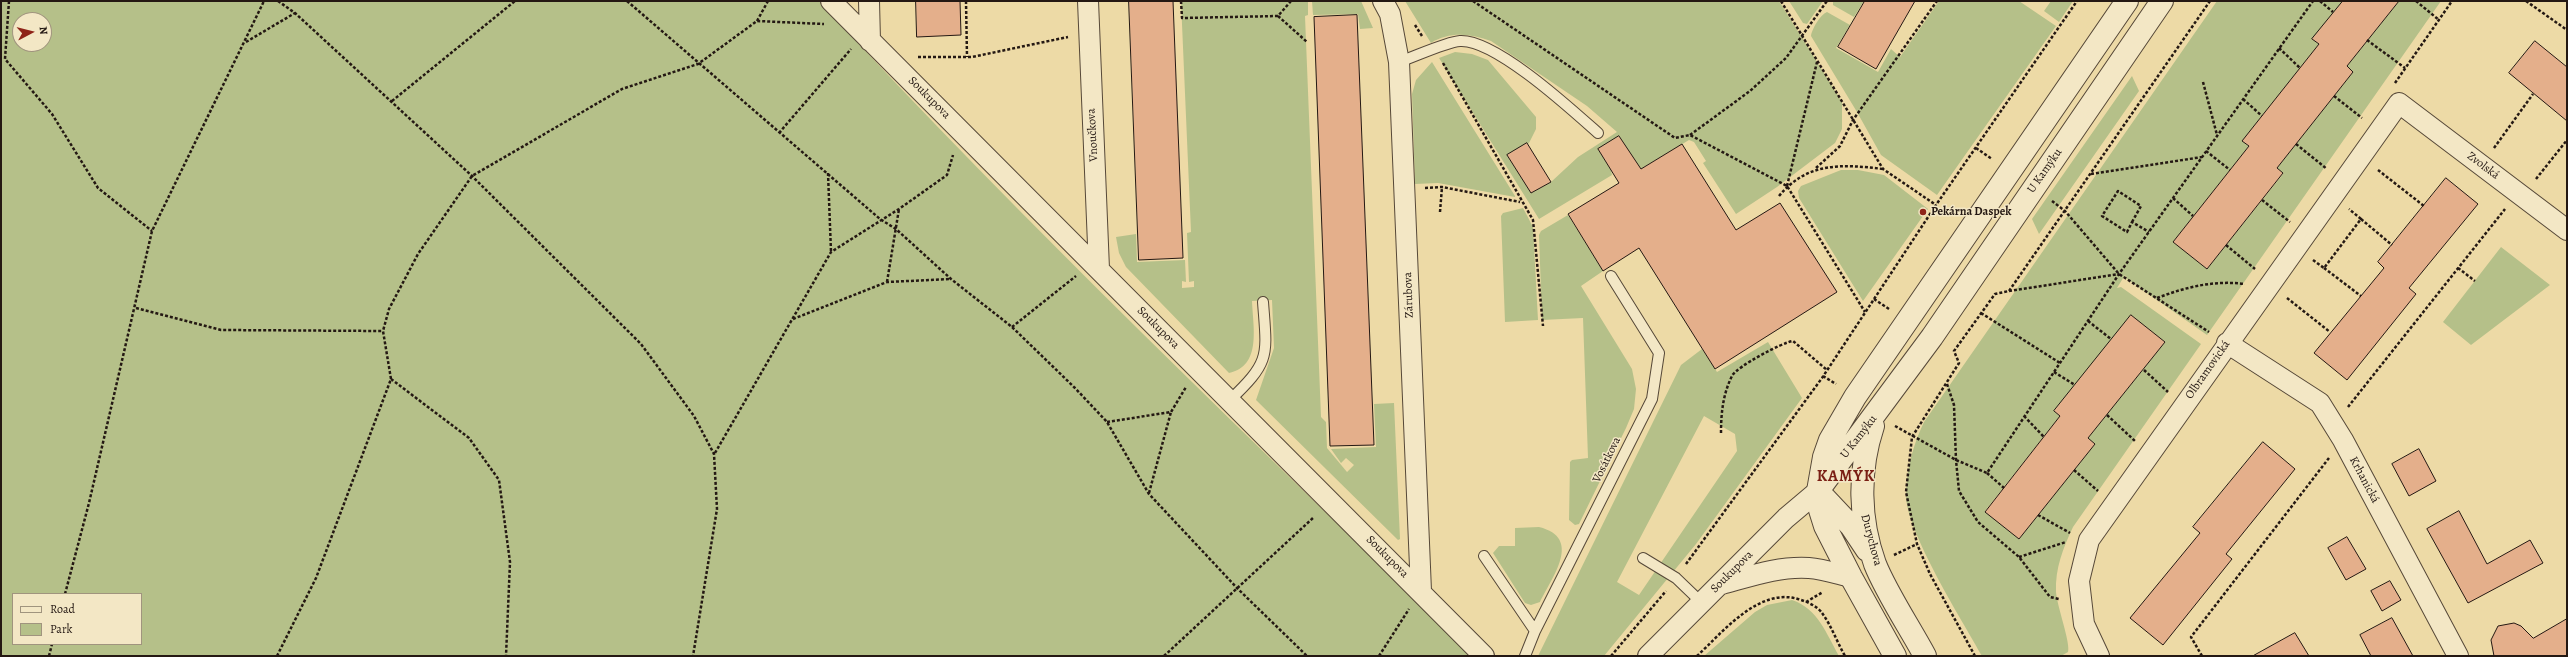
<!DOCTYPE html>
<html>
<head>
<meta charset="utf-8">
<style>
  body { margin:0 }
  #map { position:relative; width:2568px; height:657px; overflow:hidden; background:#eddaa6; font-family:Alegreya,serif }
  canvas { display:block }
  .frame { position:absolute; inset:0; border:2px solid #241813; pointer-events:none }
  .legend { position:absolute; left:12px; top:593px; width:130px; height:52px; box-sizing:border-box; background:#f3e7c5; border:1px solid #a0947e; margin:0; padding:5px 7px; list-style:none; font-size:12px; color:#241813 }
  .legend li { display:flex; align-items:center; gap:8px; height:20px }
  .legend b { width:20px; border:1px solid #a0947e }
  .north { position:absolute; left:12px; top:12px; width:40px; height:40px; box-sizing:border-box; background:#f3e7c5; border:1px solid #a0947e; border-radius:50%; rotate:83deg; font-size:11px; font-weight:700; line-height:16px; text-align:center; color:#241813 }
  .north::after { content:''; display:block; margin:auto; width:14px; height:18px; background:#8f2418; clip-path:polygon(50% 0,100% 100%,50% 72%,0 100%) }
</style>
</head>
<body>
<div id="map">
<canvas width="2568" height="657"></canvas>
<div class="frame"></div>
<ul class="legend">
<li><b style="height:5px;background:#f3e7c5"></b>Road</li>
<li><b style="height:11px;background:#b5c089"></b>Park</li>
</ul>
<div class="north">N</div>
</div>
<script>
const ctx = document.querySelector('canvas').getContext('2d');
ctx.lineJoin = 'round';
function fill(path, color) {
  ctx.fillStyle = color;
  ctx.fill(path, 'evenodd');
}
function strokePath(path, color, width, dash) {
  ctx.strokeStyle = color;
  ctx.lineWidth = width;
  ctx.lineCap = dash ? 'butt' : 'round';
  ctx.setLineDash(dash || []);
  ctx.stroke(path);
}
function label(font, color, halo, rows, align = 'center') {
  ctx.font = font + ' Alegreya,serif';
  ctx.lineWidth = 3;
  ctx.setLineDash([]);
  ctx.textBaseline = 'middle';
  ctx.strokeStyle = halo;
  ctx.fillStyle = color;
  for (const [text, x, y, turn = 0] of rows) {
    ctx.save();
    ctx.translate(x, y);
    ctx.rotate((+turn || 0) * Math.PI / 180);
    ctx.textAlign = isNaN(turn) ? turn : align;
    if (halo) ctx.strokeText(text, 0, 0);
    ctx.fillText(text, 0, 0);
    ctx.restore();
  }
}
fill(new Path2D(`
  M 1,1 L 819,1 C 1028,228 1253,440 1473,656 L 1,656 ZM 20,20 L 44,20 L 44,44 L 20,44 ZM 13,594 L 141,594 L 141,644 L 13,644 Z
  M 1181,1 L 1308,1 L 1308,15 L 1305,16 L 1321,417 L 1326,422 L 1327,448 L 1347,472 L 1354,465 L 1346,458 L 1341,463 L 1331,449 L 1376,447 L 1374,404 L 1394,403 L 1400,539 L 1398,540 L 1256,400 L 1274,348 L 1272,300 L 1252,301 C 1253,327 1262,366 1229,373 L 1126,267 L 1119,253 L 1116,237 L 1136,234 L 1137,262 L 1185,260 L 1186,282 L 1182,281 L 1182,288 L 1194,287 L 1194,281 L 1189,282 L 1187,233 L 1191,232 Z
  M 1312,1 L 1361,1 L 1373,28 L 1360,29 L 1358,14 L 1313,15 Z
  M 1405,1 L 1779,1 L 1842,102 L 1842,129 L 1835,143 L 1777,187 L 1736,214 L 1703,163 L 1706,161 L 1694,142 L 1689,140 L 1641,169 L 1619,136 L 1598,149 L 1611,170 L 1612,175 L 1539,219 L 1439,58 L 1455,52 L 1472,54 L 1488,60 L 1536,117 L 1536,129 L 1529,143 L 1507,155 L 1531,193 L 1551,182 L 1578,157 L 1617,132 L 1587,106 L 1491,41 C 1471,34 1450,31 1431,43 Z
  M 1789,1 L 1823,1 L 1807,24 L 1803,23 Z
  M 1833,1 L 1864,1 L 1854,17 L 1833,5 Z
  M 1939,1 L 2019,1 L 2056,26 L 1937,195 L 1881,155 L 1857,112 L 1811,36 C 1812,29 1820,15 1827,12 L 1850,25 L 1836,48 L 1878,72 L 1891,49 L 1900,57 Z
  M 2051,1 L 2073,1 L 2059,22 L 2044,11 Z
  M 2217,1 L 2343,1 L 2313,39 L 2319,44 L 2243,141 L 2249,146 L 2173,242 L 2207,269 L 2283,174 L 2277,168 L 2353,72 L 2347,66 L 2399,1 L 2441,1 L 2207,335 L 2127,279 L 2125,275 L 2117,288 L 2121,287 L 2201,344 L 2073,527 C 2063,548 2055,569 2056,592 C 2057,606 2071,644 2068,652 L 2061,656 L 1982,656 C 1962,620 1907,533 1906,496 C 1906,470 1913,445 1924,422 ZM 2131,315 L 2165,342 L 2088,438 L 2095,444 L 2019,539 L 1985,511 L 2060,416 L 2054,411 Z
  M 1432,62 L 1515,196 L 1515,197 L 1438,183 L 1415,184 L 1412,94 L 1416,80 Z
  M 2132,76 L 2139,91 L 2039,234 L 2032,219 Z
  M 1841,170 L 1858,170 L 1884,175 L 1928,209 L 1863,301 L 1799,198 L 1798,191 L 1801,186 Z
  M 1523,208 L 1533,227 L 1538,320 L 1505,322 L 1501,216 L 1503,213 Z
  M 1568,215 L 1603,271 L 1581,286 L 1632,369 L 1636,389 L 1634,409 L 1626,428 L 1579,524 L 1575,525 L 1569,520 L 1570,462 L 1572,460 L 1588,458 L 1583,318 L 1542,320 L 1539,235 L 1541,231 Z
  M 2501,247 L 2550,285 L 2471,345 L 2443,322 Z
  M 1768,342 L 1802,398 L 1696,544 L 1604,656 L 1538,656 L 1681,365 L 1702,349 L 1717,372 ZM 1704,416 L 1735,434 L 1737,451 L 1639,595 L 1617,582 Z
  M 1539,527 C 1583,538 1552,577 1540,602 L 1531,605 L 1525,603 L 1493,553 L 1499,546 L 1515,546 L 1515,528 Z
  M 1792,600 C 1818,609 1826,633 1839,656 L 1704,656 L 1755,612 L 1767,605 Z`), '#b5c089');
const building = new Path2D(`
  M 916,1 L 960,1 L 961,35 L 917,37 Z
  M 1129,1 L 1173,1 L 1183,258 L 1139,260 Z
  M 1865,1 L 1915,1 L 1876,69 L 1838,47 Z
  M 2343,1 L 2399,1 L 2347,66 L 2353,72 L 2277,168 L 2283,173 L 2207,269 L 2173,242 L 2249,146 L 2242,141 L 2319,44 L 2312,39 Z
  M 1357,15 L 1374,445 L 1330,446 L 1314,17 Z
  M 2535,41 L 2567,67 L 2567,121 L 2509,73 Z
  M 1619,136 L 1641,169 L 1682,144 L 1736,230 L 1780,203 L 1837,292 L 1715,369 L 1639,248 L 1603,271 L 1568,214 L 1619,183 L 1598,149 Z
  M 1527,143 L 1551,182 L 1531,193 L 1507,155 Z
  M 2446,178 L 2478,204 L 2409,288 L 2416,294 L 2347,380 L 2314,353 L 2384,268 L 2378,262 Z
  M 2131,315 L 2165,342 L 2088,438 L 2095,444 L 2019,539 L 1985,512 L 2060,416 L 2054,411 Z
  M 2263,442 L 2295,469 L 2226,554 L 2232,559 L 2163,645 L 2130,618 L 2200,533 L 2193,527 Z
  M 2419,449 L 2436,481 L 2409,496 L 2392,464 Z
  M 2459,511 L 2487,564 L 2530,540 L 2543,563 L 2468,603 L 2427,529 Z
  M 2347,537 L 2366,569 L 2346,580 L 2328,548 Z
  M 2390,581 L 2401,600 L 2382,611 L 2371,591 Z
  M 2392,618 L 2413,656 L 2371,656 L 2360,635 Z
  M 2567,619 L 2567,656 L 2494,656 L 2491,640 L 2498,626 L 2514,623 L 2521,626 L 2533,638 Z
  M 2295,633 L 2309,656 L 2253,656 Z`);
fill(building, '#e4af8b');
strokePath(building, '#241813', 1);
const service = new Path2D(`
  M 1399,62 C 1414,57 1446,42 1460,41 C 1495,39 1571,109 1598,133
  M 1230,400 C 1271,361 1267,356 1263,302
  M 1484,556 L 1535,631
  M 1643,558 L 1676,578 L 1702,603
  M 1525,656 L 1535,631 L 1652,399 L 1659,353 L 1611,276`);
const minor = new Path2D(`
  M 831,1 L 1484,656
  M 869,1 L 870,41
  M 1088,1 L 1099,269
  M 1383,1 L 1390,14 L 1399,62 L 1421,591
  M 2227,343 L 2320,403 L 2343,440 L 2458,656
  M 1722,584 C 1751,576 1779,566 1809,568 C 1823,569 1838,574 1851,577
  M 1648,656 L 1786,518 L 1818,491
  M 2099,656 L 2084,624 L 2079,581 L 2089,540 L 2399,103 L 2567,230`);
const tertiary = new Path2D(`
  M 1873,426 C 1858,471 1859,520 1875,564 C 1886,592 1910,628 1925,656
  M 1820,488 L 1932,337 L 2162,1
  M 1818,491 L 1851,526 L 1867,550
  M 1895,656 L 1851,577 L 1825,526 L 1820,510 L 1818,491 L 1824,457 L 1830,440 L 1855,397 L 2127,1`);
strokePath(service, '#564838', 12);
strokePath(minor, '#564838', 22);
strokePath(tertiary, '#564838', 24);
strokePath(new Path2D(`
  M 9,1 L 5,59 L 52,114 L 98,188 L 152,231
  M 278,1 L 295,13 L 472,176 L 641,344 L 694,416 L 714,454 L 717,509 L 693,656
  M 627,1 L 880,219 L 896,229 L 951,279 L 1012,327 L 1075,388 L 1107,422 L 1149,494 L 1237,588 L 1307,656
  M 966,1 L 967,57
  M 1181,1 L 1182,18 L 1278,16 L 1291,1
  M 1473,1 L 1675,138 L 1690,135 L 1787,186 L 1865,312
  M 1781,1 L 1883,169 L 1936,205
  M 2320,1 L 2333,12
  M 2416,1 L 2439,20
  M 2526,1 L 2567,30
  M 1278,16 L 1307,42
  M 757,21 L 768,1
  M 1415,25 L 1422,36
  M 2367,40 L 2405,68
  M 246,42 L 295,13
  M 2279,48 L 2300,68
  M 918,57 L 972,57 L 1068,37
  M 1443,63 L 1533,220 L 1543,326
  M 2203,82 L 2217,135
  M 2395,83 L 2452,1
  M 2334,96 L 2362,118
  M 2243,99 L 2262,116
  M 392,101 L 515,1
  M 779,133 L 851,49
  M 1690,135 L 1750,91 L 1786,58 L 1827,1
  M 2296,144 L 2327,169
  M 1976,148 L 1992,159
  M 2494,148 L 2533,94
  M 2206,151 L 2230,170
  M 1816,168 L 1840,146 L 1853,120 L 1937,1
  M 2378,170 L 2424,206
  M 828,173 L 831,252
  M 2091,174 L 2202,157
  M 2536,179 L 2567,140
  M 1787,186 L 1817,62
  M 1425,188 L 1442,187 L 1520,202
  M 1779,196 C 1807,162 1842,164 1883,169
  M 2173,198 L 2193,216
  M 2262,200 L 2290,222
  M 2052,201 L 2065,211 L 2119,274 L 2209,332
  M 1440,212 L 1442,187
  M 2361,219 L 2392,245
  M 2132,222 L 2141,206 L 2118,191 L 2102,216 L 2127,232 L 2132,222 L 2149,232
  M 2226,245 L 2255,269
  M 2313,260 L 2324,268 L 2361,219 L 2349,209
  M 2324,268 L 2361,296
  M 2458,268 L 2475,281
  M 887,282 L 899,209
  M 2009,291 L 2119,274
  M 2157,298 C 2186,287 2214,280 2245,284
  M 2287,298 L 2330,332
  M 1874,299 L 1889,309
  M 136,308 L 221,330 L 383,331
  M 1981,313 L 2060,363
  M 793,319 L 887,282 L 951,279
  M 2088,321 L 2111,339
  M 1012,327 L 1076,276
  M 2144,370 L 2168,392
  M 2054,372 L 2075,385
  M 1823,376 L 1836,384
  M 391,379 L 469,438 L 499,480 L 510,562 L 506,656
  M 1947,384 L 1954,405 L 1956,460 L 1959,491 L 1978,522 L 2019,557 L 2050,597 L 2059,599
  M 2348,407 L 2505,209
  M 2107,415 L 2135,441
  M 2024,416 L 2044,437
  M 1107,422 L 1171,412 L 1186,387
  M 1895,426 L 1956,460 L 1987,473 L 2119,274 L 2313,1
  M 1721,433 C 1721,413 1723,394 1732,376 C 1736,367 1783,342 1793,341 L 1827,370
  M 715,453 L 831,252 L 899,209 L 947,175 L 953,155
  M 2074,470 L 2098,491
  M 1987,473 L 2004,488
  M 1149,493 L 1171,412
  M 2038,515 L 2070,533
  M 1894,555 L 1917,544
  M 2019,557 L 2066,542
  M 1686,564 L 1822,378 L 1936,205 L 2077,1
  M 65,594 L 89,503 L 152,231 L 264,1
  M 1806,602 L 1823,592
  M 49,656 L 52,644
  M 277,656 L 316,578 L 391,379 L 383,331 L 389,309 L 418,254 L 472,176 L 622,89 L 698,64 L 757,21 L 824,24
  M 1164,656 L 1314,517
  M 1379,656 L 1409,609
  M 1611,656 L 1666,591
  M 1697,656 C 1723,632 1760,585 1801,600 C 1808,602 1818,607 1822,613 C 1831,625 1837,642 1845,656
  M 1975,656 L 1930,574 L 1917,544 L 1906,492 L 1912,437 L 1959,363 L 1954,351 L 1995,294 L 2009,291 L 2210,1
  M 2202,656 L 2191,637 L 2329,458`), '#241813', 2.5, [3, 2]);
strokePath(service, '#f3e7c5', 10);
strokePath(minor, '#f3e7c5', 20);
strokePath(tertiary, '#f3e7c5', 22);
for (const [x, y, r, color] of [
  [1923,212,4,"#8f2418"]
]) {
  const dot = new Path2D();
  dot.arc(x, y, r, 0, 2 * Math.PI);
  ctx.fillStyle = color;
  ctx.fill(dot);
  strokePath(dot, '#f3e7c5', 1.5);
}
label('12px', '#241813', '#f3e7c5', [
  ["Soukupova",929,98,45],
  ["Vnoučkova",1093,135,-93],
  ["Zvolská",2483,166,37],
  ["U Kamýku",2045,171,-55],
  ["Zárubova",1409,295,-92],
  ["Soukupova",1158,328,45],
  ["Olbramovická",2208,370,-55],
  ["U Kamýku",1859,437,-52],
  ["Vosátkova",1607,460,-64],
  ["Krhanická",2364,480,62],
  ["Durychova",1871,540,75],
  ["Soukupova",1387,557,45],
  ["Soukupova",1732,572,-45]
]);
label('bold 12px', '#241813', '#f3e7c5', [
  ["Pekárna Daspek",1931,212]
], 'left');
ctx.letterSpacing = '1px';
label('bold 16px', '#7a1f14', '#f3e7c5', [
  ["KAMÝK",1846,477]
]);
ctx.letterSpacing = '0px';
</script>
</body>
</html>
